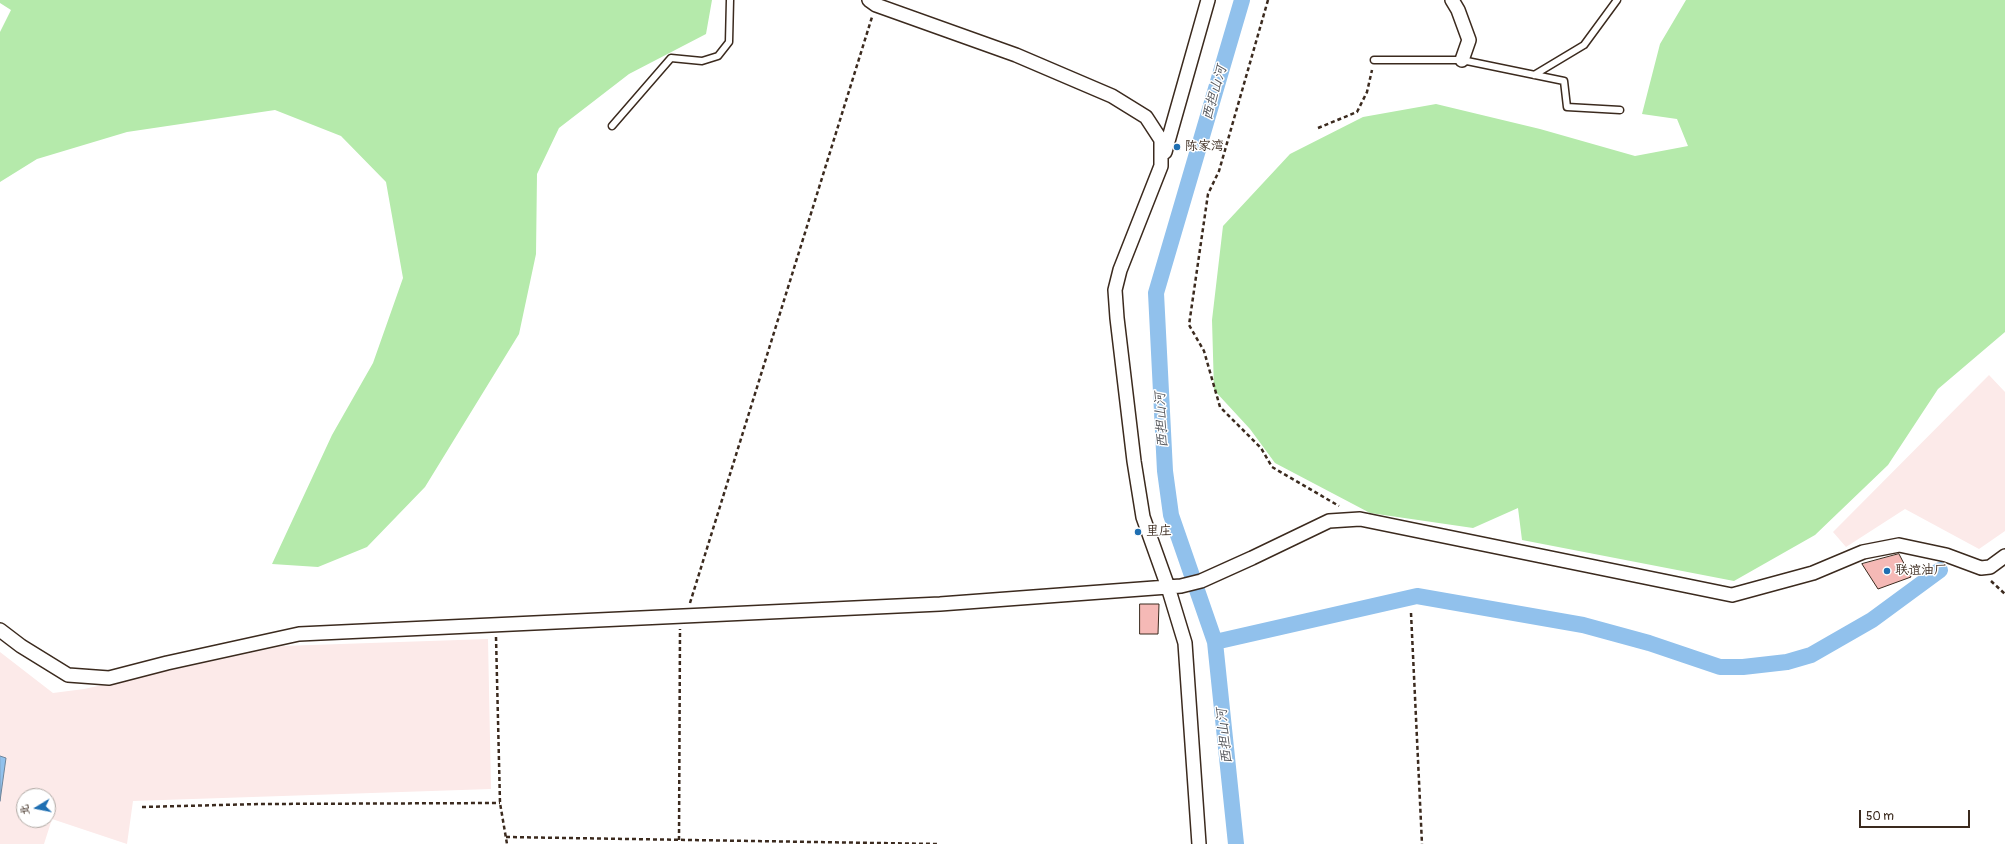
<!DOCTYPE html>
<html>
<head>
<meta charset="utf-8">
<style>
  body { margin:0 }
  #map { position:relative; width:2005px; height:844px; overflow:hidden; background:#fff; font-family:Pangolin,"LXGW WenKai TC",sans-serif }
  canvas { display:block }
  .north { position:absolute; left:16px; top:788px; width:40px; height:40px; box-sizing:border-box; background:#fff; border:1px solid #b1aaa5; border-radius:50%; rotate:260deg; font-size:11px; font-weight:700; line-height:16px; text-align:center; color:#3b2a1e }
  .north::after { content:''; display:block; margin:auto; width:14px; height:18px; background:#1f6fb2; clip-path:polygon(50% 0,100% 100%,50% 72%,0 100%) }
  .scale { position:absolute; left:1859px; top:810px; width:111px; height:18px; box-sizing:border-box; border:2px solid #3b2a1e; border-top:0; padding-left:5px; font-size:12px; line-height:14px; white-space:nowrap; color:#3b2a1e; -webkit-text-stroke:3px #fff; paint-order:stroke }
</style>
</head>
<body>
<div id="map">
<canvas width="2005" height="844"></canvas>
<div class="north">北</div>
<div class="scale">50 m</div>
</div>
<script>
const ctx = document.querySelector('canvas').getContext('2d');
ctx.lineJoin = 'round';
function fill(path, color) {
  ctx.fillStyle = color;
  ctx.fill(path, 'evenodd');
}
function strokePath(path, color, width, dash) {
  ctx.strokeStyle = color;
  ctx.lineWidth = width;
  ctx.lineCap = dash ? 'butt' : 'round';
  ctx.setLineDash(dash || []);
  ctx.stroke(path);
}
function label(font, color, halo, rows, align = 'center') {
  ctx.font = font + ' Pangolin,"LXGW WenKai TC",sans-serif';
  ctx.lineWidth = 3;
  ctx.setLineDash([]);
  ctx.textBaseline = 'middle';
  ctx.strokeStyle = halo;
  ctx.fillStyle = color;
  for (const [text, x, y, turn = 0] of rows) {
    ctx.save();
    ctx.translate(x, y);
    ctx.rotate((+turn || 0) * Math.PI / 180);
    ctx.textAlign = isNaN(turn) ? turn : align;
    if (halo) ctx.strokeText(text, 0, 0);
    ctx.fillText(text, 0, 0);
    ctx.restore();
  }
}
fill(new Path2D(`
  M 1989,375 L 2005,392 L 2005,531 L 1979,549 L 1905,509 L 1846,547 L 1833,532 Z
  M 488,639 L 491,789 L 133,801 L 127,844 L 52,819 L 44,844 L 0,844 L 0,801 L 6,758 L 0,756 L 0,652 L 53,693 L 84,689 L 282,646 ZM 24,796 L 48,796 L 48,820 L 24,820 Z`), '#fceae9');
fill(new Path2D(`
  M 0,0 L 712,0 L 706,34 L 629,74 L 559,128 L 537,174 L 536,254 L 519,334 L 425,487 L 367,547 L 318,567 L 272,564 L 332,435 L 373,363 L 403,278 L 386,182 L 341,136 L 275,110 L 127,132 L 37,159 L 0,182 L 0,32 L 11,10 L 0,3 Z
  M 1686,0 L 2005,0 L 2005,332 L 1938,389 L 1888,465 L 1815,535 L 1734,581 L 1522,540 L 1518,508 L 1473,528 L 1370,513 L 1275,463 L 1250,429 L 1214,390 L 1212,320 L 1223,226 L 1290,154 L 1363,117 L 1436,104 L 1540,129 L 1635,156 L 1688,146 L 1677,119 L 1642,114 L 1660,44 Z`), '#b5eaab');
const water = new Path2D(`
  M 0,756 L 6,758 L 0,801 Z`);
fill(water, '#91c1ec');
strokePath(water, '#6f859a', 1);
strokePath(new Path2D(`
  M 1215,642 L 1417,596 L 1583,625 L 1649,643 L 1720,667 L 1743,667 L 1787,662 L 1811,655 L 1872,620 L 1940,570
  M 1236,844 L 1215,642 L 1171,515 L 1165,471 L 1156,293 L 1242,0`), '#91c1ec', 16);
const building = new Path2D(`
  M 1899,554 L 1911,577 L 1878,589 L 1862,564 Z
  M 1140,604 L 1159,604 L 1158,634 L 1140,634 Z`);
fill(building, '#f5b9b6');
strokePath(building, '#3b2a1e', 1);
const lane = new Path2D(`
  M 1374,60 L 1462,60 L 1564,81 L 1567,107 L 1620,110
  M 1534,75 L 1584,45 L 1617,0
  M 612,126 L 671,58 L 702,61 L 718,56 L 729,42 L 730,0`);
const street = new Path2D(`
  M 869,0 L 876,5 L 1016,55 L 1112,96 L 1146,117 L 1161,140 L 1161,166 L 1120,270 L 1115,290 L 1117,318 L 1134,461 L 1143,517 L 1168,587 L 1185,643 L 1199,844
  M 1452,0 L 1458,10 L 1469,40 L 1462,60
  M 1165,152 L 1208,0
  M 0,630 L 21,646 L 68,675 L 109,678 L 167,663 L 299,634 L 940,604 L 1181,586 L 1201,581 L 1252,558 L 1329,521 L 1360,519 L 1732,595 L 1813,573 L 1863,552 L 1899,545 L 1946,555 L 1981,568 L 1990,567 L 2005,556`);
strokePath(lane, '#3b2a1e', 9);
strokePath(street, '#3b2a1e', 16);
strokePath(new Path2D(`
  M 1268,0 L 1219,171 L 1208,194 L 1189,325 L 1204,351 L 1220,407 L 1261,448 L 1272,467 L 1339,506
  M 1318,128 L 1357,112 L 1367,92 L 1372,70
  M 1991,581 L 2005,594
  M 690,603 L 872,17
  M 1411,613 L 1422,844
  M 496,637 L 500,803 L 507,844
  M 142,807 L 259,804 L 500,803
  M 506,837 L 938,844
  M 679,840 L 680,629`), '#3b2a1e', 2.5, [4, 3]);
strokePath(lane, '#fff', 6);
strokePath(street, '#fff', 13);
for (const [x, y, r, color] of [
  [1177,147,4,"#1f6fb2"],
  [1138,532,4,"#1f6fb2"],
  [1887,571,4,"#1f6fb2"]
]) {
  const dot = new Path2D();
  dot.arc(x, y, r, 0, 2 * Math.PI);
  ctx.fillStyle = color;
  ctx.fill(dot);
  strokePath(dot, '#fff', 1.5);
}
label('13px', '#3b2a1e', '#fff', [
  ["陈家湾",1185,147],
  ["里庄",1146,532],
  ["联谊油厂",1895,571]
], 'left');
label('italic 14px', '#55575c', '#fff', [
  ["西担山河",1215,93,-74],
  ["西担山河",1162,420,-93],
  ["西担山河",1225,736,-96]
]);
</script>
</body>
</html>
